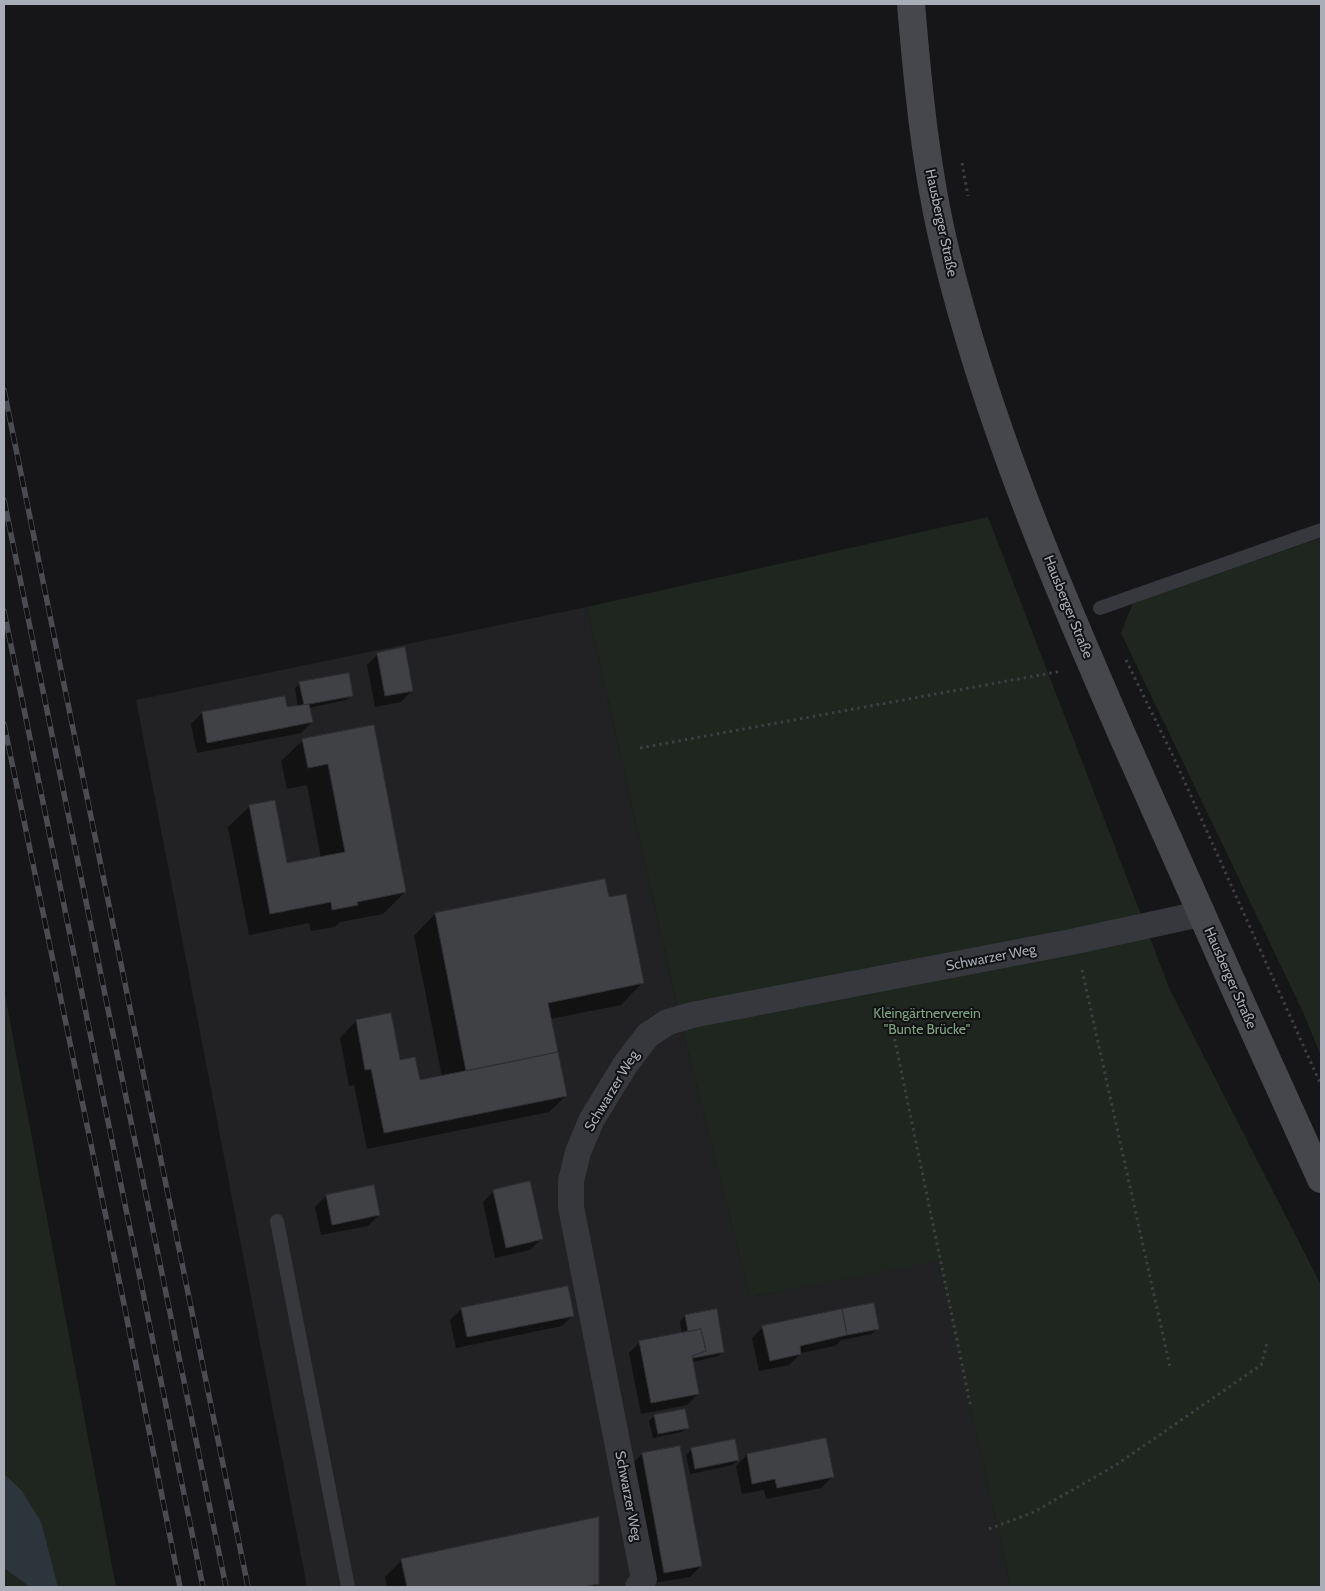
<!DOCTYPE html>
<html>
<head>
<meta charset="utf-8">
<style>
  body { margin:0 }
  #map { position:relative; width:1325px; height:1591px; overflow:hidden; background:#161618; font-family:Cabin,sans-serif }
  canvas { display:block }
  .frame { position:absolute; inset:0; border:5px solid #a8adb8; pointer-events:none }
</style>
</head>
<body>
<div id="map">
<canvas width="1325" height="1591"></canvas>
<div class="frame"></div>
</div>
<script>
const ctx = document.querySelector('canvas').getContext('2d');
ctx.lineJoin = 'round';
function fill(path, color) {
  ctx.fillStyle = color;
  ctx.fill(path, 'evenodd');
}
function strokePath(path, color, width, dash) {
  ctx.strokeStyle = color;
  ctx.lineWidth = width;
  ctx.lineCap = dash ? 'butt' : 'round';
  ctx.setLineDash(dash || []);
  ctx.stroke(path);
}
function label(font, color, halo, rows, align = 'center') {
  ctx.font = font + ' Cabin,sans-serif';
  ctx.lineWidth = 4;
  ctx.setLineDash([]);
  ctx.textBaseline = 'middle';
  ctx.strokeStyle = halo;
  ctx.fillStyle = color;
  for (const [text, x, y, turn = 0] of rows) {
    ctx.save();
    ctx.translate(x, y);
    ctx.rotate((+turn || 0) * Math.PI / 180);
    ctx.textAlign = isNaN(turn) ? turn : align;
    if (halo) ctx.strokeText(text, 0, 0);
    ctx.fillText(text, 0, 0);
    ctx.restore();
  }
}
fill(new Path2D(`
  M 587,607 L 684,1036 L 750,1297 L 938,1260 L 1011,1587 L 307,1587 L 136,700 Z`), '#222225');
fill(new Path2D(`
  M 988,517 L 1170,990 L 1321,1285 L 1321,1587 L 1011,1587 L 938,1261 L 750,1297 L 684,1036 L 587,607 Z
  M 1321,538 L 1321,1056 L 1303,1012 L 1121,633 L 1133,603 Z
  M 4,989 L 116,1587 L 4,1587 Z`), '#1e261f');
fill(new Path2D(`
  M 4,1474 L 22,1491 L 41,1522 L 58,1587 L 30,1587 L 4,1568 Z`), '#2c353c');
fill(new Path2D(`
  M 378,654 L 412,691 L 401,702 L 375,707 L 367,665 Z
  M 300,683 L 351,695 L 346,700 L 309,708 L 312,722 L 301,733 L 197,753 L 191,724 L 202,713 L 298,707 L 295,688 Z
  M 373,726 L 405,892 L 383,914 L 340,922 L 335,927 L 311,931 L 309,923 L 249,935 L 228,827 L 250,806 L 286,865 L 321,858 L 307,785 L 287,789 L 281,761 L 303,740 Z
  M 604,880 L 608,899 L 642,983 L 621,1005 L 550,1019 L 566,1096 L 549,1112 L 367,1149 L 354,1085 L 349,1086 L 340,1038 L 356,1021 L 390,1014 L 399,1061 L 419,1081 L 442,1077 L 414,936 L 435,914 Z
  M 494,1191 L 541,1239 L 530,1250 L 495,1258 L 483,1202 Z
  M 326,1196 L 379,1215 L 368,1226 L 321,1235 L 315,1207 Z
  M 461,1309 L 573,1315 L 562,1326 L 456,1348 L 450,1320 Z
  M 685,1316 L 723,1351 L 718,1356 L 693,1362 L 698,1394 L 687,1405 L 641,1414 L 629,1353 L 640,1342 L 682,1334 L 680,1321 Z
  M 763,1327 L 878,1328 L 872,1334 L 841,1340 L 835,1346 L 801,1353 L 789,1365 L 759,1371 L 752,1338 Z
  M 654,1416 L 688,1427 L 682,1432 L 653,1438 L 649,1421 Z
  M 734,1441 L 738,1460 L 733,1465 L 690,1474 L 686,1455 L 691,1450 Z
  M 642,1454 L 701,1566 L 690,1577 L 653,1583 L 631,1465 Z
  M 747,1455 L 832,1477 L 821,1488 L 766,1499 L 764,1490 L 742,1494 L 736,1466 Z
  M 402,1560 L 598,1583 L 594,1587 L 387,1587 L 385,1577 Z`), '#0007');
const building = new Path2D(`
  M 405,647 L 413,691 L 385,696 L 377,653 Z
  M 349,673 L 353,696 L 304,705 L 299,682 Z
  M 285,696 L 287,707 L 309,704 L 313,722 L 207,743 L 202,712 Z
  M 374,725 L 406,892 L 357,902 L 358,905 L 332,910 L 331,902 L 270,914 L 249,805 L 275,800 L 287,863 L 345,852 L 328,764 L 308,768 L 302,739 Z
  M 605,879 L 609,897 L 626,894 L 644,983 L 548,1003 L 558,1052 L 466,1071 L 435,913 Z
  M 391,1013 L 400,1060 L 415,1057 L 420,1080 L 558,1052 L 567,1096 L 384,1133 L 371,1069 L 365,1070 L 356,1020 Z
  M 530,1181 L 543,1239 L 506,1248 L 493,1190 Z
  M 374,1185 L 380,1215 L 332,1225 L 326,1195 Z
  M 568,1286 L 574,1316 L 467,1337 L 461,1308 Z
  M 874,1303 L 879,1329 L 847,1335 L 842,1309 Z
  M 717,1309 L 724,1352 L 693,1358 L 692,1356 L 706,1351 L 701,1329 L 688,1332 L 685,1315 Z
  M 842,1309 L 847,1335 L 800,1346 L 801,1354 L 770,1361 L 762,1326 Z
  M 701,1329 L 706,1351 L 692,1356 L 699,1394 L 651,1403 L 639,1341 Z
  M 685,1409 L 689,1428 L 658,1434 L 654,1415 Z
  M 826,1438 L 834,1477 L 777,1488 L 775,1479 L 752,1484 L 747,1454 Z
  M 735,1439 L 739,1460 L 695,1469 L 691,1448 Z
  M 680,1446 L 702,1566 L 664,1573 L 642,1453 Z
  M 599,1517 L 599,1584 L 582,1587 L 407,1587 L 401,1559 Z`);
fill(building, '#404145');
strokePath(building, '#303034', 1);
strokePath(new Path2D(`
  M 962,163 L 968,196
  M 1126,660 L 1173,756 L 1321,1085
  M 640,748 L 1062,671
  M 1082,970 L 1170,1367
  M 888,1007 L 971,1408
  M 989,1529 L 1034,1512 L 1116,1465 L 1261,1365 L 1268,1340`), '#3d3f44', 3, [2.5, 4]);
strokePath(new Path2D(`
  M 1100,608 L 1321,530
  M 277,1221 L 348,1587`), '#37383d', 14);
strokePath(new Path2D(`
  M 638,1587 L 644,1579 L 571,1207 L 571,1181 L 578,1152 L 592,1119 L 625,1065 L 648,1035 L 668,1022 L 692,1015 L 1076,941 L 1200,914`), '#37383d', 26);
strokePath(new Path2D(`
  M 911,4 C 918,87 926,172 946,253 C 987,421 1054,579 1123,737 C 1188,885 1254,1032 1321,1179`), '#45474d', 28);
const rail = new Path2D(`
  M 4,390 L 248,1587
  M 4,500 L 226,1587
  M 4,611 L 203,1587
  M 4,724 L 124,1304 L 180,1587`);
strokePath(rail, '#4a4c52', 5.5);
strokePath(rail, '#111113', 4, [11]);
label('14px', '#a8adb8', '#111113', [
  ["Hausberger Straße",941,223,78],
  ["Hausberger Straße",1068,607,68],
  ["Schwarzer Weg",991,958,-11],
  ["Hausberger Straße",1230,978,66],
  ["Schwarzer Weg",612,1091,-59],
  ["Schwarzer Weg",628,1496,79]
]);
label('14px', '#7fa381', '#111113', [
  ["Kleingärtnerverein",927,1014],
  ["\"Bunte Brücke\"",927,1030]
]);
</script>
</body>
</html>
